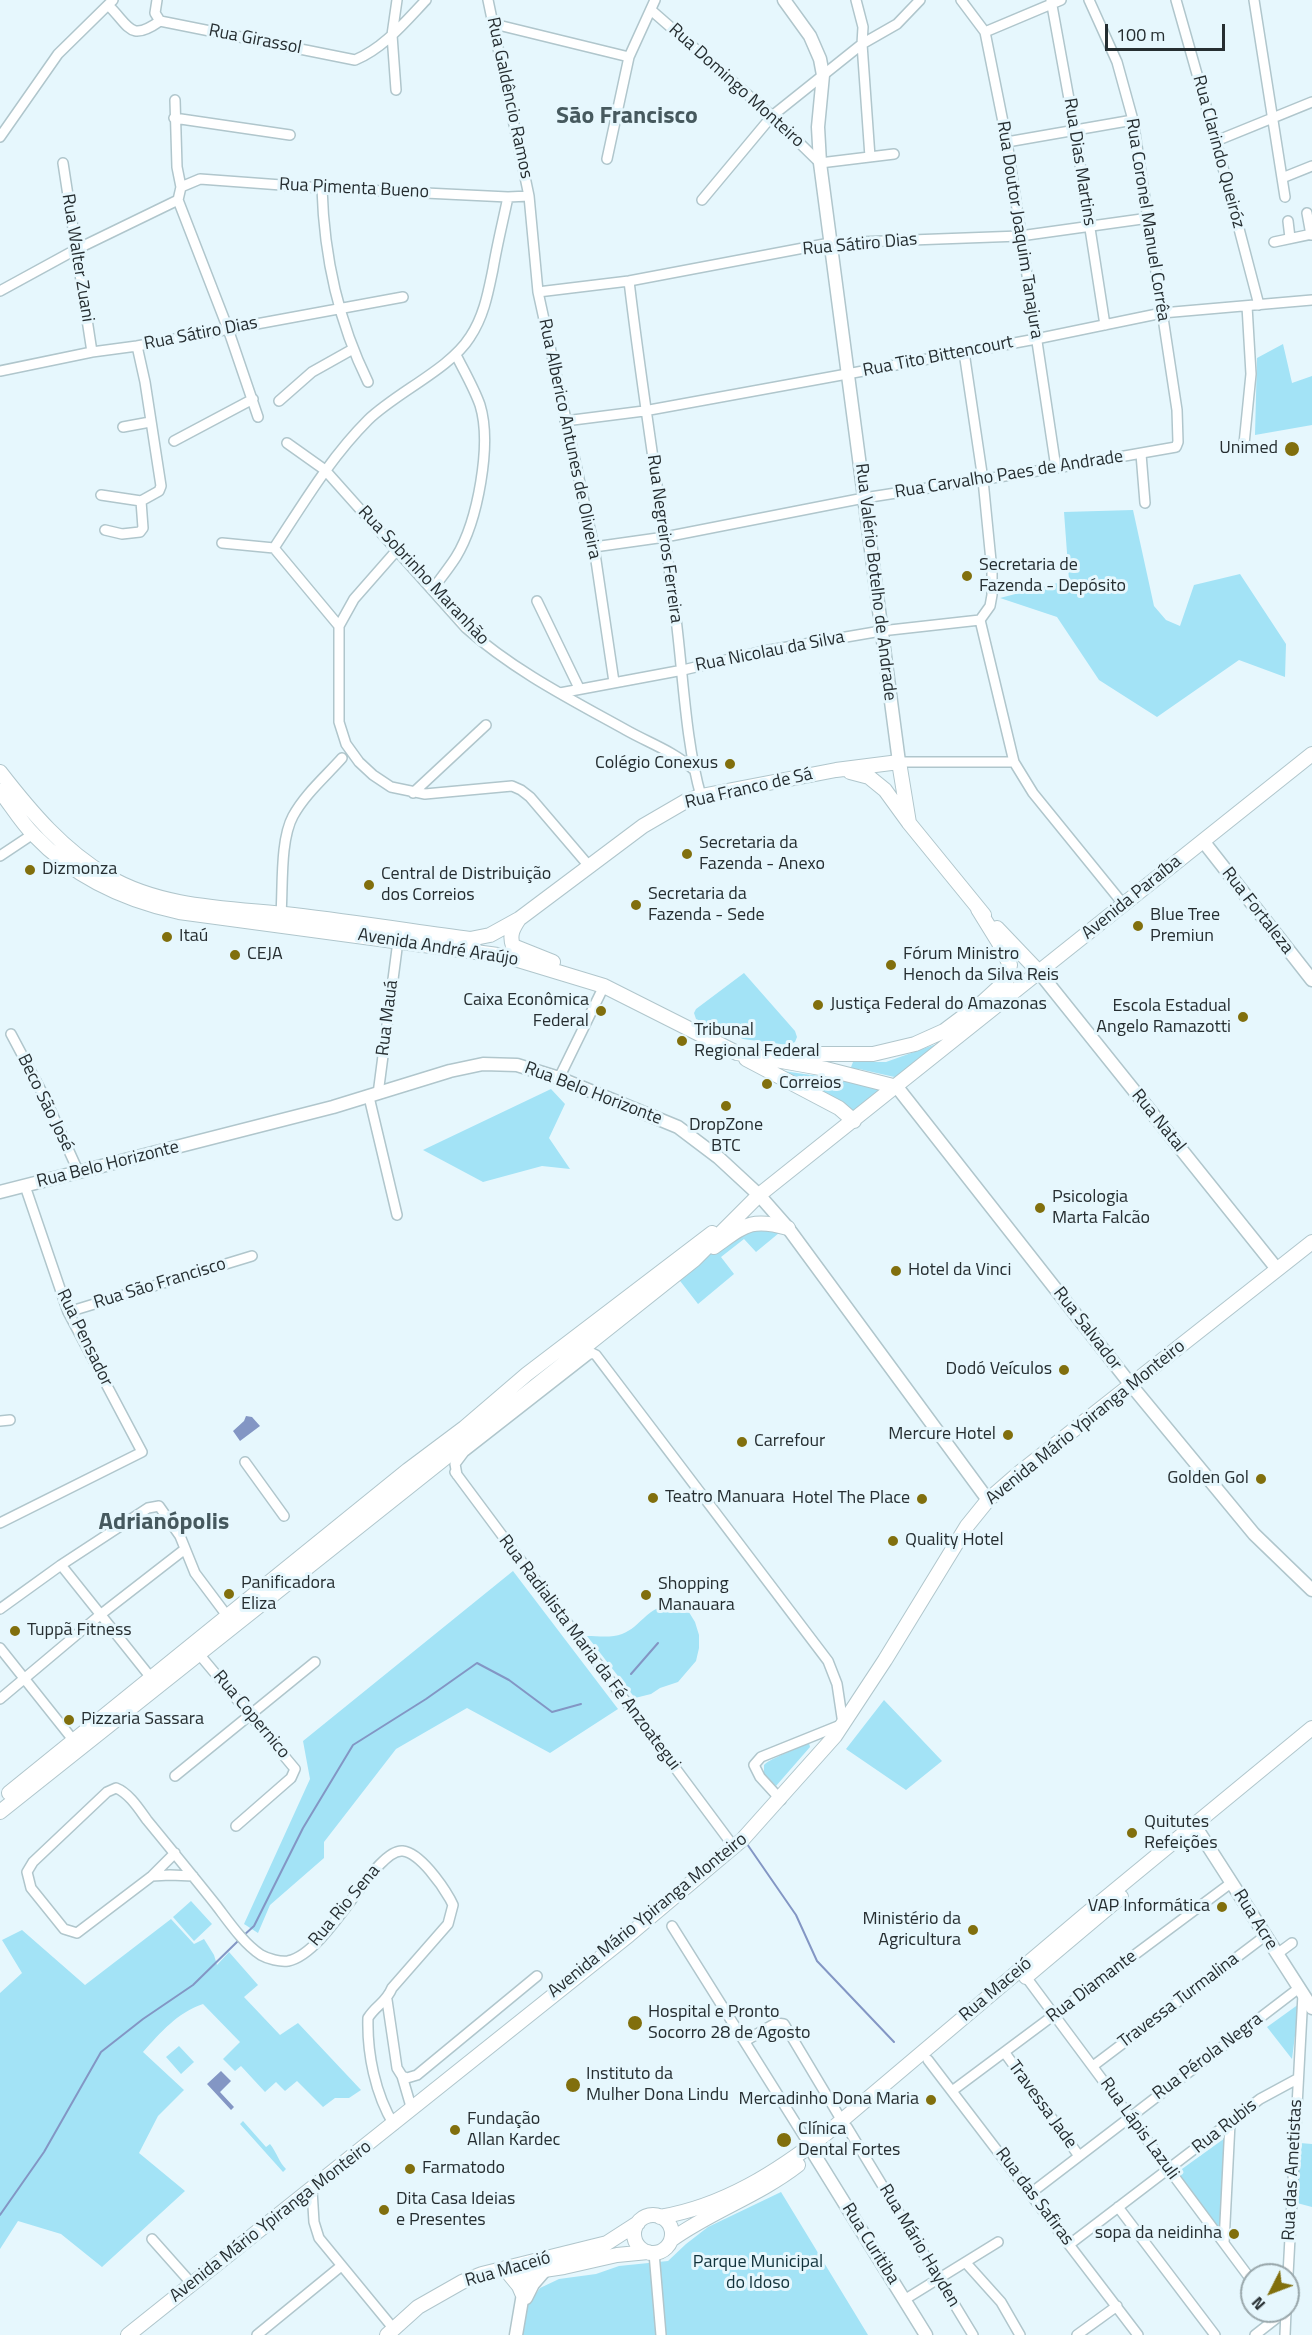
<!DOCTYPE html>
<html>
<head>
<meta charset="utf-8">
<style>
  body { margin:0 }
  #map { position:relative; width:1312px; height:2335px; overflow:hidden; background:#e6f7fd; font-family:"Titillium Web",sans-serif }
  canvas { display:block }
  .north { position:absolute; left:1240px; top:2263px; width:60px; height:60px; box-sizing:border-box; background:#e6f7fd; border:2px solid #99a7ab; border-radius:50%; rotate:228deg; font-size:16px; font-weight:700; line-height:24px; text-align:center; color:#262e31 }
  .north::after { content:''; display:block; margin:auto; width:21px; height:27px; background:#816f0d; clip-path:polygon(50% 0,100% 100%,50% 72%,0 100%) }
  .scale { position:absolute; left:1105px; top:24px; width:120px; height:27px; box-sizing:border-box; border:3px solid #262e31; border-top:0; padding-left:8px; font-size:18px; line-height:21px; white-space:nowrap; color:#262e31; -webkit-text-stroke:4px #e6f7fd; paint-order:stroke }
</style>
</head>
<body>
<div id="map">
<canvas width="1312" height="2335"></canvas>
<div class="north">N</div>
<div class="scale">100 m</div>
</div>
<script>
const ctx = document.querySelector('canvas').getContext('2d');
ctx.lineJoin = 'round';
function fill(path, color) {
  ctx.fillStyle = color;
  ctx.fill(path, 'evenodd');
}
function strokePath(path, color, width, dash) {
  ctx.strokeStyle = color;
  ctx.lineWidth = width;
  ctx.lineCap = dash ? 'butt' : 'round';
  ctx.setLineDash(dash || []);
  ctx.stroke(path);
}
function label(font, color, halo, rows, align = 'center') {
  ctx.font = font + ' "Titillium Web",sans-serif';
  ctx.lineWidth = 6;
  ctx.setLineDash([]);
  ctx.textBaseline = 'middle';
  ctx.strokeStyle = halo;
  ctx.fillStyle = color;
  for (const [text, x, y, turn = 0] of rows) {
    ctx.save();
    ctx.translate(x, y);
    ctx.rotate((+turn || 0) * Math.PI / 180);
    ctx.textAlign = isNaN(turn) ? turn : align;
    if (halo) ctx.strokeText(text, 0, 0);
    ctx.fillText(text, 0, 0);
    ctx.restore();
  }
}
fill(new Path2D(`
  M 1283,344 L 1292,383 L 1312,376 L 1312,425 L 1255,435 L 1257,358 Z
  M 1133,510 L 1154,606 L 1166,620 L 1180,626 L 1194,585 L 1240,574 L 1286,644 L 1285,677 L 1239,660 L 1157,717 L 1099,680 L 1057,617 L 1000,598 L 1069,580 L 1064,512 Z
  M 744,973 L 795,1031 L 797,1037 L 795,1042 L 788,1045 L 743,1039 L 696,1019 L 694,1013 L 696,1009 Z
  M 942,1042 L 899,1078 L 859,1069 L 853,1082 L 877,1088 L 880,1092 L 858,1114 L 776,1070 L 846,1080 L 853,1062 L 886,1062 Z
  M 551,1089 L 565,1104 L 549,1138 L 570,1169 L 542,1166 L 483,1182 L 423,1150 Z
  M 770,1224 L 779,1233 L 756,1252 L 744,1239 L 721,1257 L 734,1274 L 698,1304 L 677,1277 L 749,1226 Z
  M 513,1571 L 618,1709 L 550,1753 L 467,1708 L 396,1749 L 324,1842 L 324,1858 L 270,1905 L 258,1933 L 244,1924 L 310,1779 L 303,1741 Z
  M 667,1606 L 687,1609 L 695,1622 L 699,1635 L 699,1648 L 696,1661 L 678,1682 L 660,1688 L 651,1694 L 635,1698 L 587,1636 C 598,1636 612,1638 622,1634 C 641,1627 646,1608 667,1606 Z
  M 884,1700 L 942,1761 L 906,1790 L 846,1749 Z
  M 806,1743 L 809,1743 L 810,1747 L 776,1786 L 764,1774 L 764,1765 C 772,1757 795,1751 806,1743 Z
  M 191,1901 L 212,1924 L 194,1941 L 173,1917 Z
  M 171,1919 L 194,1944 L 204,1939 L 214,1955 L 217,1965 L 229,1952 L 258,1985 L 244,1997 L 280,2035 L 298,2023 L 361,2090 L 349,2098 L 335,2098 L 323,2107 L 297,2081 L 285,2091 L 276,2082 L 265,2092 L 241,2066 L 235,2071 L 223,2059 L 240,2042 L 203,2004 C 177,2013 161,2032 143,2052 L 184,2090 L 158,2116 L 139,2153 L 185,2191 L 102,2267 L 61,2234 L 18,2221 L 0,2249 L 0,1993 L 22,1973 L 2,1940 L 22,1930 L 85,1985 Z
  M 1299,2004 L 1292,2059 L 1267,2027 Z
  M 179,2046 L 194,2062 L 181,2074 L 166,2057 Z
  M 243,2121 L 266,2147 L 270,2144 C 277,2153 279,2162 286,2169 L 283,2172 L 240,2124 Z
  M 1225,2138 L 1222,2230 L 1220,2231 L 1175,2174 Z
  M 1300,2143 L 1312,2144 L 1312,2207 L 1297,2203 Z
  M 781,2192 L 868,2335 L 520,2335 L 526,2307 L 540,2288 L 559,2279 L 596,2274 L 619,2266 L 668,2261 L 686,2244 L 708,2227 Z`), '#a3e3f6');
fill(new Path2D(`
  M 246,1416 L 252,1417 L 260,1426 L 240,1441 L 233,1431 L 244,1421 Z
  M 221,2071 L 231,2081 L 220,2092 L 234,2107 L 231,2110 L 207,2084 Z`), '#8396c4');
strokePath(new Path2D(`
  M 631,1674 L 658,1643
  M 747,1844 L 796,1915 L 817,1961 L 894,2042
  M 243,1936 L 254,1926 L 303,1828 L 353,1745 L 426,1699 L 477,1663 L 509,1680 L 552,1712 L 581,1704
  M 0,2215 L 44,2152 L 101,2052 L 143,2019 L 193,1985 L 239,1940`), '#8396c4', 2);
const minor = new Path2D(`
  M 157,0 L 155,13 L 160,21
  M 488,0 L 529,196 L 538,292 L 594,547 L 614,682
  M 856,0 L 863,27 L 862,44 L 870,157
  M 961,0 L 985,32 L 1007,142 L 1056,468
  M 1051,0 L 1075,132 L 1105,325
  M 1176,0 L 1216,141 L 1259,305
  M 1254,0 L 1285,197
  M 109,6 C 130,27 130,42 160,21
  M 651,10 L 772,116 L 820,163 L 894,154
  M 160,21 L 355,60 C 384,48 405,22 426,0
  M 494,24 L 629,57
  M 985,32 L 1061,0
  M 396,90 L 392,35 L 397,0
  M 175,100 L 177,167 L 181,187 L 178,200 L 228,329 L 258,417
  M 174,118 L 290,135
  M 0,137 L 58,54 L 113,0
  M 1216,141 L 1312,102
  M 1007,142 L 1133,120
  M 607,159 L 629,57 L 655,0
  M 63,163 L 92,352
  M 1282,178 L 1312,166
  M 181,187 L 200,179 L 322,188 L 508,197 L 529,196
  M 322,188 C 324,256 338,321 368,382
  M 702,200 L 772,116 L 862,44 L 897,24 L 920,0
  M 1307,213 L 1311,235
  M 1288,221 L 1290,238
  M 1274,242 L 1312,234
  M 629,281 C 642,391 660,501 675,611 C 683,670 685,740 701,796
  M 0,291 L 75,250 L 178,200
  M 538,292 L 629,281 L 830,243 L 1020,236 L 1149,218
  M 964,352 L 983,480 L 992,571 L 992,595 L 990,606 L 980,620 L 1014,762 L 1033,793 L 1124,905
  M 0,371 L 92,352 L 137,346 L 403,297
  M 279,401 L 312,372 L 353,349
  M 565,421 L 644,411 L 847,374 L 1036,339 L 1162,313 L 1312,300
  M 123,427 L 150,422
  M 174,441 L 253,399
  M 287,443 L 325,470 L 466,628 C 513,670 570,699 626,730 C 649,743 673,751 693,769
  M 1244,444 L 1251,374 L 1247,306
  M 1141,454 L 1145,503
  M 101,495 L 141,501
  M 105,530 L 122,534 L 140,532 L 143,528 L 141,501 L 159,491 L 161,486 L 145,382 L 137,346
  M 222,543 L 274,548
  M 594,547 L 665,537 L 864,498 L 1056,468 L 1176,447 L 1178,442 L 1177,410 L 1133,120 L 1117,62 L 1089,0
  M 274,548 C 303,504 330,458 368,420 C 397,392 450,369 470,337 C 484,316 488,293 493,269 C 497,245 503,221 508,197
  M 274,548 L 339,626
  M 397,550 L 354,599 L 339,626 L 339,722 L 346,744 L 359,762 L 373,775 L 391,787 L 425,794 L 512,786 L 521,790 L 530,797 L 589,866
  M 432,590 C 440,579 449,568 456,557 C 478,521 492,444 480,405 C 474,388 464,371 456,355
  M 537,601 L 579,688
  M 560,693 L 683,670 L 764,651 L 881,631 L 980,620
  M 899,762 L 1014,762
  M 413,793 L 486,725
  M 0,856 L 33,834
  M 281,914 C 283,886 280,840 293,816 C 305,794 325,777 342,758
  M 11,1034 L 45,1098 L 79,1173
  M 559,1078 L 604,986
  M 378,1094 L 398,941
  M 369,1097 L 397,1215
  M 68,1312 L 252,1256
  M 0,1421 L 10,1420
  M 245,1462 L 284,1516
  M 455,1472 L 734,1847
  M 457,1475 L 455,1464 L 464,1452 L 588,1355 L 592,1353 L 596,1355 L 828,1661 L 837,1684 L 843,1724 L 761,1757 L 754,1765 L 760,1777 L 781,1800
  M 0,1523 L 142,1452 L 68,1312 L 25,1186
  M 61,1565 L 152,1679
  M 0,1609 L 61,1565 L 148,1508 L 159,1506 L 180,1536 L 195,1573 L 228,1617
  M 0,1648 L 74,1741
  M 199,1654 L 295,1769 L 291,1778 L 236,1826
  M 0,1699 L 100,1615 L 185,1549
  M 175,1776 L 315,1662
  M 175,1853 L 152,1876 L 77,1933 L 64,1929 L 31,1888 L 27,1872 L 33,1862 L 107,1792 L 116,1788 C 129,1793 139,1809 147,1820 C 170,1848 193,1876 216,1905 C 229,1922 243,1943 261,1955 C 268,1959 280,1962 288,1961 C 329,1953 375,1847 403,1851 C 420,1853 442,1885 450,1899 L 453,1905 L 448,1924 L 392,1988 C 386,2003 376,2005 368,2018 C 367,2053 375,2094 394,2125
  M 152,1876 L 170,1875 L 193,1876
  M 672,1926 L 810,2146
  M 1277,1954 L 1292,1943
  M 1026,1977 L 1252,2281
  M 387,2000 L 397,2068 L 402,2076 L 407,2078 L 417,2075 L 537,1976
  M 745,2041 L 776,2023 L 784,2024 L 842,2121
  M 1005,2053 L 1079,2156
  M 928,2060 L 1138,2335
  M 1093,2066 L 1265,1936
  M 402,2076 L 412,2110
  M 952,2091 L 1231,1883
  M 847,2127 L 973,2335
  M 312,2190 L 314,2222 L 319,2238 L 393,2328
  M 1031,2193 L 1299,1988
  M 1118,2207 L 1215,2335
  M 152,2239 L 192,2284
  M 1224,2243 L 1230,2123
  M 1070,2244 L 1260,2099 L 1297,2079
  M 654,2253 L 661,2335
  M 966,2263 L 1001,2302 L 1020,2335
  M 1288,2275 L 1303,1994
  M 904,2300 L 998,2242
  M 257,2335 L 340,2267
  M 1077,2335 L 1117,2306
  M 1255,2335 L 1278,2317
  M 1285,2335 L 1286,2311`);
const tertiary = new Path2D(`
  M 784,0 L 810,36 L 820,59 L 823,75 L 818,127 L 820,163 L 899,762
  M 1203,841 L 1312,980
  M 1039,972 L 1277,1269
  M 897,1087 L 1131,1385 L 1254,1534 L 1312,1590
  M 0,1192 L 333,1107 L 450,1071 L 483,1064 L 517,1065 L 559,1078 L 678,1127 L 719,1158 L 759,1195 L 788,1228 L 988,1500
  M 1199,1832 L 1312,2008
  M 814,2154 L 926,2335
  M 526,2298 L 533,2284 L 546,2269
  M 516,2335 L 525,2282 L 534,2268`);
const secondary = new Path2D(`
  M 0,772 C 31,812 63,850 107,876 C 163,909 231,908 294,915 C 353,922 411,931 470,939 L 490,935 L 519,919 L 643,826 L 686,801 L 701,796 L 836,770 L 899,762 L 909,823
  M 850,772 L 869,777 L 885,790 L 909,823 L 984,915
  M 0,791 C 11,805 21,822 34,835 C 74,877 123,900 179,912 L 505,956 L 604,986 L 737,1053 L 826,1069 L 897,1087
  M 519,919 C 513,928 509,935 513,946 L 553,962
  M 997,928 L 1039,972
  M 746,1059 L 839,1108 L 854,1121
  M 794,1062 L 813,1054 L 873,1054 L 915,1044 L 944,1031 L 984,1001 L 1007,980 L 1010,965 L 999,943 L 978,909
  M 714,1247 C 744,1226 750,1217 788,1228
  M 9,1793 L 408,1470 L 464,1428 L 527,1374 L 712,1233
  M 0,1812 L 694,1260 L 759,1195 L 1312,754
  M 1026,1977 L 1121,1897
  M634 2234a19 19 0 1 1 38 0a19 19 0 1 1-38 0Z
  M 660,2217 C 724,2206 777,2172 827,2133 L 1086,1914 L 1312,1728
  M 671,2240 C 711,2211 758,2196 798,2165
  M 510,2275 L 519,2286 L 522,2293
  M 511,2275 L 564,2267 L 617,2255 L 648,2252
  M 128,2335 L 629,1935 L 743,1839 L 835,1736 L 885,1660 L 967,1526 L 988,1500 L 1019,1473 L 1312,1242
  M 387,2335 L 418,2307 L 462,2282 L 482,2274 L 607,2243 L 638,2223`);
strokePath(minor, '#b0c6cc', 12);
strokePath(tertiary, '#b0c6cc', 15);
strokePath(secondary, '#b0c6cc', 16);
strokePath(minor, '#fff', 9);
strokePath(tertiary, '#fff', 12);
strokePath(secondary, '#fff', 14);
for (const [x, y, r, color] of [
  [1292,449,8,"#816f0d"],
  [967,576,6,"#816f0d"],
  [730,764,6,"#816f0d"],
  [687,854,6,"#816f0d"],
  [30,870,6,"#816f0d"],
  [369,885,6,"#816f0d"],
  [636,905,6,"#816f0d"],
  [1138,926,6,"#816f0d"],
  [167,937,6,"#816f0d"],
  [235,955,6,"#816f0d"],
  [891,965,6,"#816f0d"],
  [818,1005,6,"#816f0d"],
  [601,1011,6,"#816f0d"],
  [1243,1017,6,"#816f0d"],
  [682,1041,6,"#816f0d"],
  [767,1084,6,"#816f0d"],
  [726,1106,6,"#816f0d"],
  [1040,1208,6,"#816f0d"],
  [896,1271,6,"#816f0d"],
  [1064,1370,6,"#816f0d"],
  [1008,1435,6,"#816f0d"],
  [742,1442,6,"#816f0d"],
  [1261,1479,6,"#816f0d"],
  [653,1498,6,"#816f0d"],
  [922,1499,6,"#816f0d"],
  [893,1541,6,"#816f0d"],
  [229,1594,6,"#816f0d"],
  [646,1595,6,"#816f0d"],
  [15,1631,6,"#816f0d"],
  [69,1720,6,"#816f0d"],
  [1132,1833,6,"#816f0d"],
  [1222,1907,6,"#816f0d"],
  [973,1930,6,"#816f0d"],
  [635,2023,8,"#816f0d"],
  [573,2085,8,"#816f0d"],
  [931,2100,6,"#816f0d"],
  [455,2130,6,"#816f0d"],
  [784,2140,8,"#816f0d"],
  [410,2169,6,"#816f0d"],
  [384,2210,6,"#816f0d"],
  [1234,2234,6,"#816f0d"]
]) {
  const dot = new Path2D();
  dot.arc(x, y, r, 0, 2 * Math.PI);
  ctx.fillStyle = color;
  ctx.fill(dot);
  strokePath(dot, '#e6f7fd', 2);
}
label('18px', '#262e31', '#e6f7fd', [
  ["Rua Girassol",255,40,11],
  ["Rua Domingo Monteiro",736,86,42],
  ["Rua Galdêncio Ramos",509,98,78],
  ["Rua Clarindo Queiróz",1218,152,75],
  ["Rua Dias Martins",1079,162,81],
  ["Rua Pimenta Bueno",354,189,3],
  ["Rua Coronel Manuel Corrêa",1147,220,81],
  ["Rua Doutor Joaquim Tanajura",1019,230,81],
  ["Rua Sátiro Dias",860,245,-5],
  ["Rua Walter Zuani",77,258,81],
  ["Rua Sátiro Dias",201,334,-11],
  ["Rua Tito Bittencourt",938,357,-11],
  ["Rua Alberico Antunes de Oliveira",569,439,78],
  ["Rua Carvalho Paes de Andrade",1009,475,-9],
  ["Rua Negreiros Ferreira",664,539,82],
  ["Rua Sobrinho Maranhão",423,576,47],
  ["Rua Valério Botelho de Andrade",875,582,83],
  ["Rua Nicolau da Silva",770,652,-11],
  ["Rua Franco de Sá",749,789,-13],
  ["Avenida Paraíba",1132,898,-39],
  ["Rua Fortaleza",1257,911,52],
  ["Avenida André Araújo",438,948,9],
  ["Rua Mauá",388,1018,-83],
  ["Rua Belo Horizonte",593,1094,21],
  ["Beco São José",45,1103,64],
  ["Rua Natal",1158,1121,51],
  ["Rua Belo Horizonte",108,1165,-14],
  ["Rua São Francisco",160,1284,-17],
  ["Rua Salvador",1087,1329,52],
  ["Rua Pensador",84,1338,64],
  ["Avenida Mário Ypiranga Monteiro",1086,1423,-39],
  ["Rua Radialista Maria da Fé Anzoategui",589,1653,53],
  ["Rua Copernico",251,1715,50],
  ["Rua Rio Sena",345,1906,-50],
  ["Avenida Mário Ypiranga Monteiro",648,1916,-39],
  ["Rua Acre",1255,1920,58],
  ["Rua Diamante",1092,1987,-37],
  ["Rua Maceió",996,1990,-40],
  ["Travessa Turmalina",1179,2001,-37],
  ["Rua Pérola Negra",1208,2057,-37],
  ["Travessa Jade",1042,2105,54],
  ["Rua Rubis",1225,2127,-38],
  ["Rua Lápis Lazuli",1139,2129,54],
  ["Rua das Ametistas",1293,2170,-87],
  ["Rua das Safiras",1034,2197,53],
  ["Avenida Mário Ypiranga Monteiro",271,2222,-38],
  ["Rua Curitiba",870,2244,58],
  ["Rua Mário Hayden",919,2246,59],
  ["Rua Maceió",508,2270,-16]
]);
label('18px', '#262e31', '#e6f7fd', [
  ["Unimed",1278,449,"right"],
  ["Secretaria de",979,566],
  ["Fazenda - Depósito",979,587],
  ["Colégio Conexus",718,764,"right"],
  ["Secretaria da",699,844],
  ["Fazenda - Anexo",699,865],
  ["Dizmonza",42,870],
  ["Central de Distribuição",381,875],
  ["dos Correios",381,896],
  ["Secretaria da",648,895],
  ["Fazenda - Sede",648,916],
  ["Blue Tree",1150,916],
  ["Premiun",1150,937],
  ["Itaú",179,937],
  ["CEJA",247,955],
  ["Fórum Ministro",903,955],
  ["Henoch da Silva Reis",903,976],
  ["Caixa Econômica",589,1001,"right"],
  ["Federal",589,1022,"right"],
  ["Justiça Federal do Amazonas",830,1005],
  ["Escola Estadual",1231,1007,"right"],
  ["Angelo Ramazotti",1231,1028,"right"],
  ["Tribunal",694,1031],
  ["Regional Federal",694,1052],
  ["Correios",779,1084],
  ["DropZone",726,1126,"center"],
  ["BTC",726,1147,"center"],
  ["Psicologia",1052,1198],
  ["Marta Falcão",1052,1219],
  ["Hotel da Vinci",908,1271],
  ["Dodó Veículos",1052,1370,"right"],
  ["Mercure Hotel",996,1435,"right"],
  ["Carrefour",754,1442],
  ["Golden Gol",1249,1479,"right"],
  ["Teatro Manuara",665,1498],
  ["Hotel The Place",910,1499,"right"],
  ["Quality Hotel",905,1541],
  ["Panificadora",241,1584],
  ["Eliza",241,1605],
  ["Shopping",658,1585],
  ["Manauara",658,1606],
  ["Tuppã Fitness",27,1631],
  ["Pizzaria Sassara",81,1720],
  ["Quitutes",1144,1823],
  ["Refeições",1144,1844],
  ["VAP Informática",1210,1907,"right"],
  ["Ministério da",961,1920,"right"],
  ["Agricultura",961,1941,"right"],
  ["Hospital e Pronto",648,2013],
  ["Socorro 28 de Agosto",648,2034],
  ["Instituto da",586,2075],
  ["Mulher Dona Lindu",586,2096],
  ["Mercadinho Dona Maria",919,2100,"right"],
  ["Fundação",467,2120],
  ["Allan Kardec",467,2141],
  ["Clínica",798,2130],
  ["Dental Fortes",798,2151],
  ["Farmatodo",422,2169],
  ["Dita Casa Ideias",396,2200],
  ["e Presentes",396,2221],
  ["sopa da neidinha",1222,2234,"right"]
], 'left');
label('18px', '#11323b', '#e6f7fd', [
  ["Parque Municipal",758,2263],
  ["do Idoso",758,2284]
]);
label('bold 24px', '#46595e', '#e6f7fd', [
  ["São Francisco",627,117],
  ["Adrianópolis",164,1523]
]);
</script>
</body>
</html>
